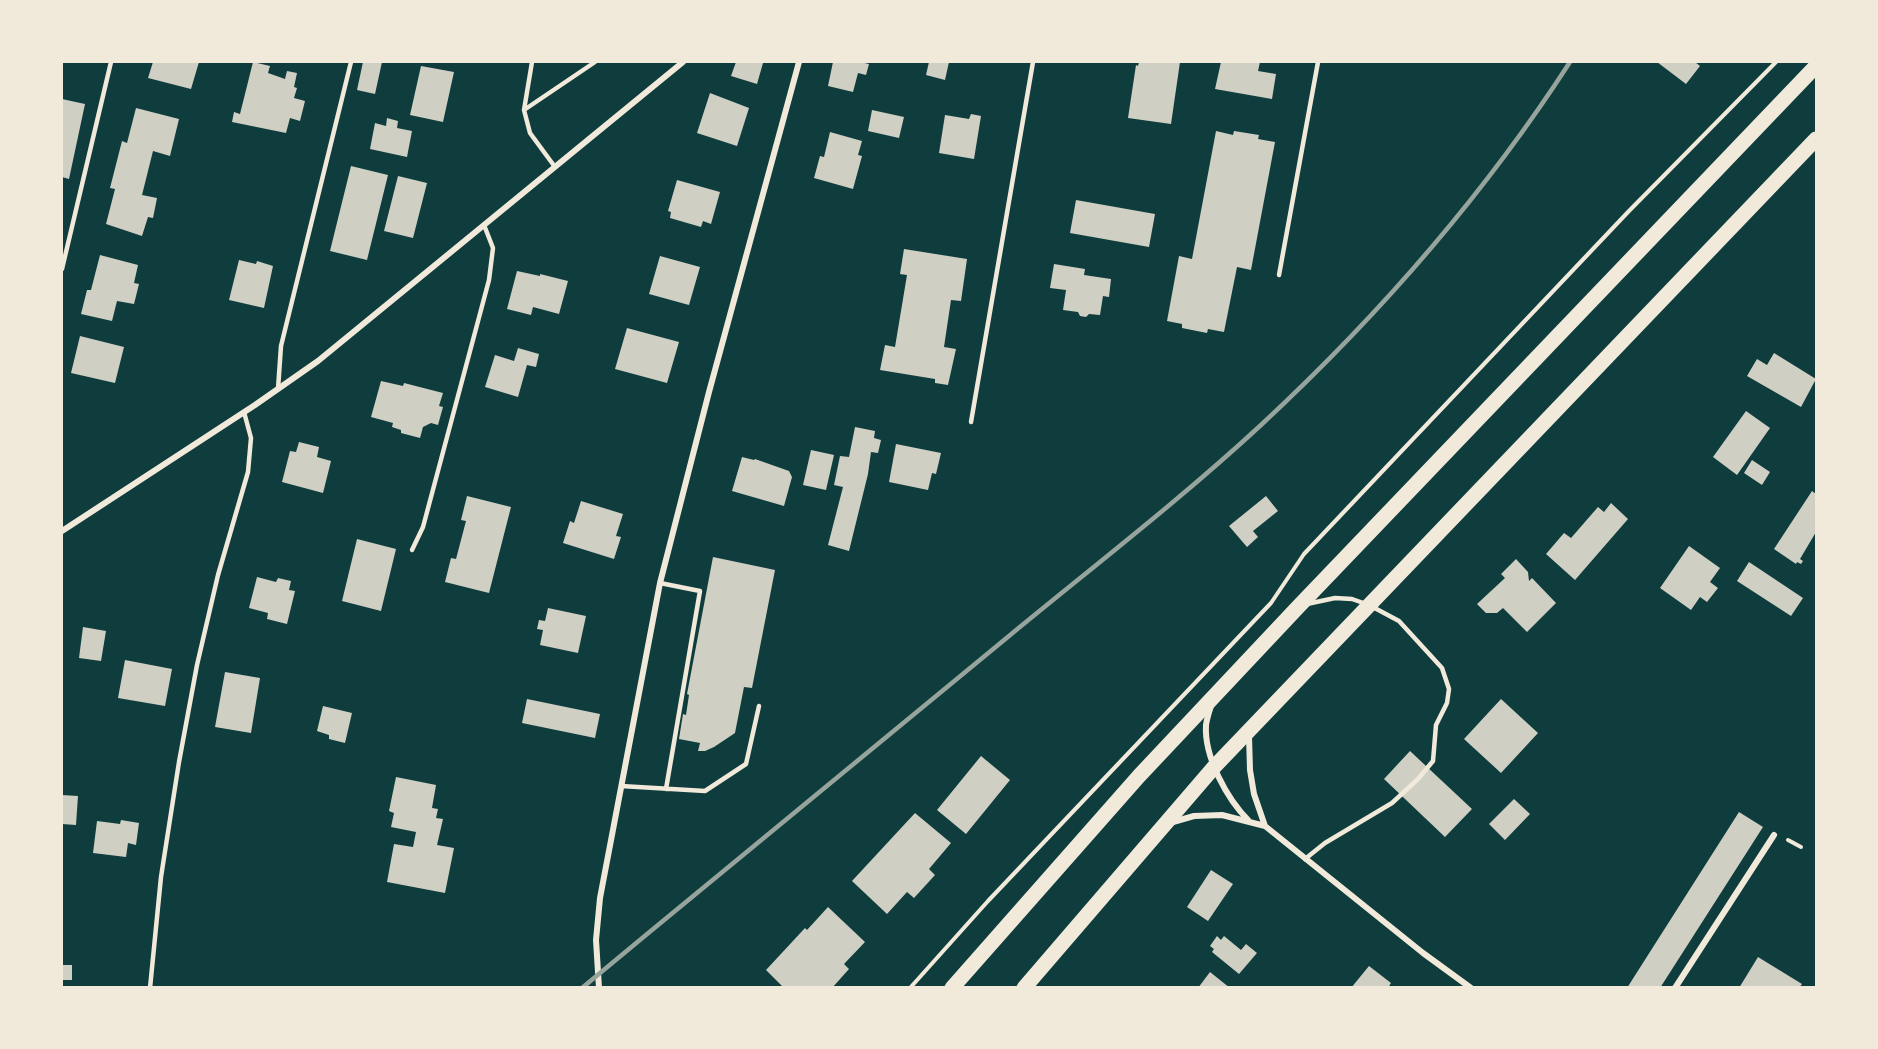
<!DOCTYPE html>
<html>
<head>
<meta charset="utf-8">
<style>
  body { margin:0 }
  #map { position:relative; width:1878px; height:1049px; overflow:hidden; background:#0f3d3e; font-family:Arial,sans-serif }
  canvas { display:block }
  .frame { position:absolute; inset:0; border:63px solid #f1e9da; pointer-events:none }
</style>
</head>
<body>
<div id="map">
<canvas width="1878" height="1049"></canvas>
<div class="frame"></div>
</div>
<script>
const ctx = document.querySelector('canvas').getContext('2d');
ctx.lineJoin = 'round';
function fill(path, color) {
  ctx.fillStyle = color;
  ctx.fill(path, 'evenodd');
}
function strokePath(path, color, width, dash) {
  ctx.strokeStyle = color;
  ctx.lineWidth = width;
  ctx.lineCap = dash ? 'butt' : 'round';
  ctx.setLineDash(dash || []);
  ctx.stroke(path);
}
fill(new Path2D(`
  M 153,62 L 199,62 L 191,89 L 148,78 Z
  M 253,62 L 270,66 L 268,73 L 285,79 L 287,71 L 297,73 L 294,87 L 297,88 L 294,98 L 305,101 L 300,121 L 290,118 L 286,133 L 232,122 L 234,112 L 240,114 Z
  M 363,62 L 382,62 L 375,94 L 357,90 Z
  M 736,62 L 757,62 L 763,63 L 757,84 L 731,76 Z
  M 833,62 L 860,62 L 869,64 L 866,75 L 858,73 L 853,92 L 828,86 Z
  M 929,62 L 949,62 L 945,80 L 926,75 Z
  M 1139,62 L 1180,62 L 1171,124 L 1128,118 L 1136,65 L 1138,66 Z
  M 1221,62 L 1260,62 L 1258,71 L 1276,74 L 1272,99 L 1215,89 Z
  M 1657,62 L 1695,62 L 1700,66 L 1686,84 Z
  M 421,66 L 454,72 L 443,122 L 410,115 Z
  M 710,93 L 749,108 L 737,146 L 697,133 Z
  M 62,99 L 85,104 L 69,179 L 62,177 Z
  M 136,108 L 179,119 L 170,156 L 153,151 L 142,195 L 157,198 L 153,218 L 148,217 L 142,236 L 106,224 L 115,189 L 110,188 L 122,141 L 127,143 Z
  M 872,110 L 904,117 L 899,138 L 868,131 Z
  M 971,114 L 981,116 L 974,159 L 939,153 L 945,115 L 969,119 Z
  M 387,118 L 398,121 L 397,128 L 412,131 L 407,157 L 370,149 L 375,123 L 386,126 Z
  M 1216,131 L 1233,135 L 1234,131 L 1259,135 L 1258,139 L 1275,142 L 1251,270 L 1237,267 L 1224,332 L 1208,329 L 1207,333 L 1182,328 L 1182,324 L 1167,321 L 1179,256 L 1192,259 Z
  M 830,132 L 862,141 L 858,155 L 862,156 L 853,189 L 814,178 L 820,156 L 824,157 Z
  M 351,166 L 388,175 L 367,260 L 330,251 Z
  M 398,176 L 427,183 L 413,238 L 384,231 Z
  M 677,180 L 720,192 L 711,224 L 703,221 L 701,227 L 670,218 L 671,212 L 668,211 Z
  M 1076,200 L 1155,214 L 1149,247 L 1070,233 Z
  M 904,249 L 967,259 L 961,301 L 951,300 L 944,347 L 956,349 L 948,385 L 935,383 L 935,379 L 880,370 L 885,345 L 895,347 L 907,275 L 900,274 Z
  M 100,255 L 138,265 L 134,283 L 139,284 L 134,304 L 117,301 L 112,321 L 81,314 L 87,290 L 91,290 Z
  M 660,256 L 700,267 L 689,305 L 649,294 Z
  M 239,260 L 256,264 L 257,261 L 273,266 L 264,308 L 229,300 Z
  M 1054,264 L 1085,269 L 1084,275 L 1111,279 L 1109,297 L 1103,296 L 1100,315 L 1089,314 L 1086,317 L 1080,316 L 1078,312 L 1063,310 L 1066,290 L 1050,288 Z
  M 517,271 L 540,276 L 540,274 L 568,281 L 559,314 L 533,307 L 531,315 L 507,309 Z
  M 627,328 L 679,342 L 667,383 L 615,369 Z
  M 80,336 L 124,347 L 115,383 L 71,373 Z
  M 518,348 L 539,354 L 536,367 L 527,365 L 518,397 L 485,387 L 495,355 L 514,361 Z
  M 1774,353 L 1816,379 L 1801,407 L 1747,376 L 1757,359 L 1767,365 Z
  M 381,381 L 403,386 L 404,383 L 443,393 L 439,406 L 443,407 L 438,425 L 431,423 L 423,427 L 420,438 L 401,433 L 401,430 L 392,427 L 393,423 L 371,417 Z
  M 1746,411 L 1770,428 L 1737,475 L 1713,457 Z
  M 855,427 L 875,431 L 874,438 L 881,440 L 878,453 L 871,452 L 868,474 L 849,551 L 828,545 L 843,487 L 834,485 L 840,456 L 849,457 Z
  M 299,442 L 319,447 L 317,457 L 331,461 L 323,493 L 282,482 L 290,451 L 296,452 Z
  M 896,444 L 941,453 L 936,474 L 932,473 L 928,490 L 889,482 Z
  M 811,450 L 834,455 L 826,490 L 803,485 Z
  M 742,457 L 754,460 L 755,459 L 789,471 L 792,477 L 784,506 L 732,491 Z
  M 1752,460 L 1770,472 L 1762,485 L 1744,473 Z
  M 1812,491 L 1816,494 L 1816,532 L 1800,559 L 1803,561 L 1801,564 L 1797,562 L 1796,564 L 1774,549 Z
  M 467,496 L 511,507 L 489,593 L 445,582 L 451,558 L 456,559 L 466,521 L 461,520 Z
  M 1266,496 L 1278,511 L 1253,531 L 1258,537 L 1247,547 L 1229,526 Z
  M 581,501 L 623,514 L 616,536 L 621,537 L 614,559 L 563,543 L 570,521 L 574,523 Z
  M 1611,503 L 1628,519 L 1575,580 L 1546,554 L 1564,533 L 1571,538 L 1598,507 L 1604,512 Z
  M 357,539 L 396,549 L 381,611 L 342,601 Z
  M 1689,546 L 1720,568 L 1710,582 L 1718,588 L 1707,602 L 1700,597 L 1691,610 L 1660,588 Z
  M 713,557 L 775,570 L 752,688 L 744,687 L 735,733 L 714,747 L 705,751 L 698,751 L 700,743 L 679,739 L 683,714 L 686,715 L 689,695 L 687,694 Z
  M 1516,559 L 1528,572 L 1529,581 L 1532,578 L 1556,603 L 1527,632 L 1503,608 L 1497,613 L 1486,613 L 1477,604 L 1505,578 L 1501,574 Z
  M 1749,562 L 1803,598 L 1791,616 L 1737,581 Z
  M 257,577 L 276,582 L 278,578 L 291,581 L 289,590 L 295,591 L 287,624 L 267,619 L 268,613 L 249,608 Z
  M 548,608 L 586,616 L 578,653 L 540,645 L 543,630 L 537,629 L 539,620 L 545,621 Z
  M 83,627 L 106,631 L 101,661 L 79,658 Z
  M 125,660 L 172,669 L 165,706 L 118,698 Z
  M 225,672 L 260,678 L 251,733 L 215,727 Z
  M 527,699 L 600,714 L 595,738 L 522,723 Z
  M 1501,699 L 1538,733 L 1501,773 L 1464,739 Z
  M 323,706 L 352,713 L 345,743 L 329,739 L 329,735 L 317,731 Z
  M 1410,751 L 1472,809 L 1445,837 L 1384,779 Z
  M 981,756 L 1010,780 L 966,834 L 937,810 Z
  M 396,777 L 436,785 L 432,808 L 438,809 L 436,818 L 443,819 L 437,845 L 454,848 L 445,893 L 387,882 L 394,844 L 413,847 L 416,832 L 391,827 L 394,813 L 389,811 Z
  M 62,795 L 78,796 L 76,825 L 62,824 Z
  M 1514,799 L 1530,814 L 1505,840 L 1489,824 Z
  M 1739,812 L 1763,827 L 1660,988 L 1627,988 Z
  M 915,813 L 951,843 L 929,869 L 935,875 L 914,898 L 907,892 L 887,914 L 852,881 Z
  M 121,820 L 139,823 L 136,845 L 128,843 L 126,857 L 93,853 L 97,821 L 120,824 Z
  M 1211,870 L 1233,884 L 1208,921 L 1187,907 Z
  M 828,907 L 865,942 L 844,964 L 849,969 L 832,988 L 784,988 L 766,970 L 805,928 L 807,930 Z
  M 1217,936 L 1221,940 L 1224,936 L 1241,950 L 1246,944 L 1257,953 L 1239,974 L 1212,952 L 1214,949 L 1210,946 Z
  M 1758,957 L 1802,984 L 1799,988 L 1739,988 Z
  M 62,965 L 72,965 L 72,980 L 62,980 Z
  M 1369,966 L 1391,983 L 1388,988 L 1351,988 Z
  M 1210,972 L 1230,988 L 1198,988 Z`), '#cfcfc3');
strokePath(new Path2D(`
  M 1788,840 L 1801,847
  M 910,988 L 988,901 L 1271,603 L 1304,554 L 1628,212 L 1776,62`), '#f1e9da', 4);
strokePath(new Path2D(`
  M 532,62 L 524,110 L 530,133 L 555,167
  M 524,110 L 595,62
  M 62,269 L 111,62
  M 1279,275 L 1318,62
  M 278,389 L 281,346 L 351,62
  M 971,422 L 1033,62
  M 412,550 L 423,527 L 489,280 L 493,248 L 484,225
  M 660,583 L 700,591 L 666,789
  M 621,786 L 705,791 L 746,764 L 759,706
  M 1305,859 L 1325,843 L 1392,803 L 1418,779 L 1433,761 L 1436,725 L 1447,703 L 1449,689 L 1442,668 L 1399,621 L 1369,605 L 1352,599 L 1335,598 L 1307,604
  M 150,988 L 161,877 L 179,762 L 197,665 L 218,575 L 248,472 L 251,438 L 244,412`), '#f1e9da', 4.5);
strokePath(new Path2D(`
  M 62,531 L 255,405 L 318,361 L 683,62
  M 1211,706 C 1209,712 1207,718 1206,725 C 1204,757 1227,799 1249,821
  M 1249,736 L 1250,770 L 1254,794 L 1265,826
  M 1173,822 L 1194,816 L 1222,815 L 1265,826 L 1423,953 L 1471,988
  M 599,988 L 596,940 L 600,898 L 660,583 L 709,392 L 799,62
  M 1675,988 L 1774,835`), '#f1e9da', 6);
strokePath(new Path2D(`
  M 952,988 L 1139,776 L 1298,607 L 1816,66
  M 1024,988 L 1215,766 L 1816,139`), '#f1e9da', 15);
strokePath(new Path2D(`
  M 582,988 C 724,870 867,753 1009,636 C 1094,566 1181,499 1261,425 C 1377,317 1484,195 1570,62`), '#97a49c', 4.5);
</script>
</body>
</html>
